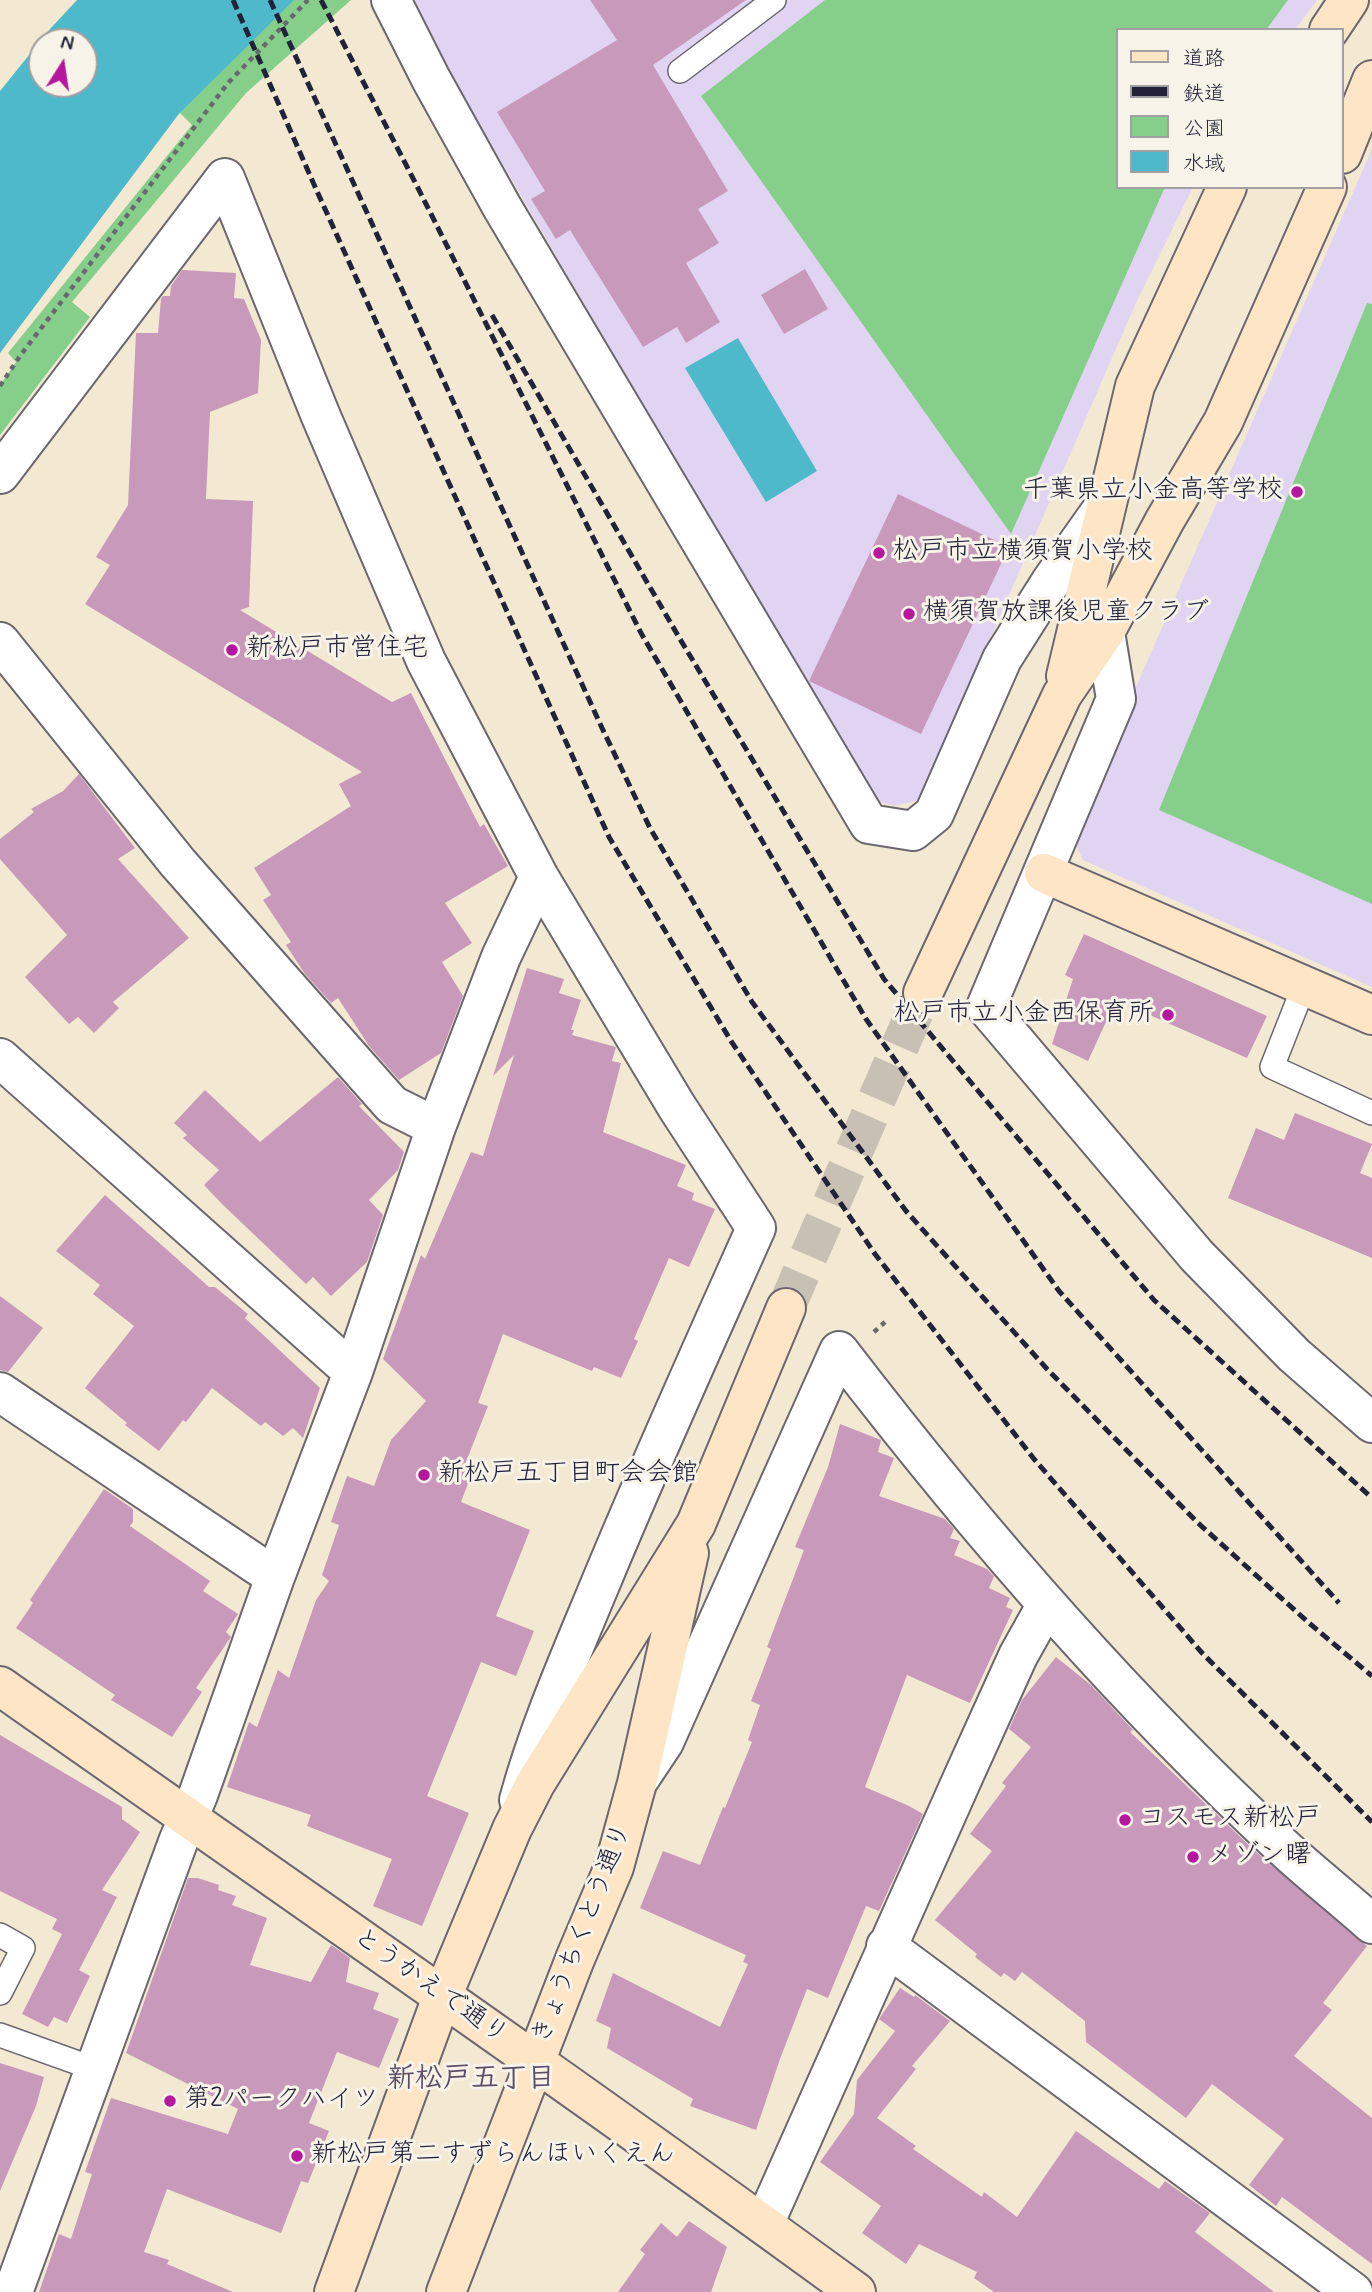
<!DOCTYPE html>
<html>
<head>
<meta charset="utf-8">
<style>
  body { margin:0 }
  #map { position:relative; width:1372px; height:2292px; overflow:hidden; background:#f3e8d2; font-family:Mynerve,"Klee One",sans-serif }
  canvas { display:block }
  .legend { position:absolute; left:1116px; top:28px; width:228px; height:161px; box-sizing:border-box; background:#f7f3e8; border:2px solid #a29fa3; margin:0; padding:9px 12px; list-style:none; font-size:21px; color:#22223b }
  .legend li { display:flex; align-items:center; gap:14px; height:35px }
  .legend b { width:35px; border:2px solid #a29fa3 }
  .north { position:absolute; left:28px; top:28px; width:70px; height:70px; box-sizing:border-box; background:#f7f3e8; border:2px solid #a29fa3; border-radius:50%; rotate:12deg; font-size:19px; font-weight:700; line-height:28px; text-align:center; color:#22223b }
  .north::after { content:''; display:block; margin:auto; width:24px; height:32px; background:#b5179e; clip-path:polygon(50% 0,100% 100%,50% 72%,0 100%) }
</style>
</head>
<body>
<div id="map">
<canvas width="1372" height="2292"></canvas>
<ul class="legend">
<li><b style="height:9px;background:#fde5c5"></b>道路</li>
<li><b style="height:9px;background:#22223b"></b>鉄道</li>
<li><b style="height:19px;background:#85cf8b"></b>公園</li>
<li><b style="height:19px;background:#4eb9ca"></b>水域</li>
</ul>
<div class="north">N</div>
</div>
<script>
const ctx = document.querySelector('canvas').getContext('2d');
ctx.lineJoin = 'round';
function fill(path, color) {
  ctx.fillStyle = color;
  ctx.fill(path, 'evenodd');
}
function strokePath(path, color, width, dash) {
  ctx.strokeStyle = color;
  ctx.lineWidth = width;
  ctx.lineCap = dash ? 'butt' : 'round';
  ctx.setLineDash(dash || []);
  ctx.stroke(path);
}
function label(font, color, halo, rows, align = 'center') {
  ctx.font = font + ' Mynerve,"Klee One",sans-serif';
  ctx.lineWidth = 6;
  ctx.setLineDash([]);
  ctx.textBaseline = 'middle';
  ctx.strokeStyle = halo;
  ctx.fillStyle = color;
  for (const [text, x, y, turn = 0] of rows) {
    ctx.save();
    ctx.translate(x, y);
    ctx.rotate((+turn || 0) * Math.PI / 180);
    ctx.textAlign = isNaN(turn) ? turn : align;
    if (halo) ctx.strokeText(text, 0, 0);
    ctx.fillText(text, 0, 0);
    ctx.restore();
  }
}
fill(new Path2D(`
  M 415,0 L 1317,0 L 1295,30 L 1118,30 L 1118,187 L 1193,187 L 1135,305 L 920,800 L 894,806 L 874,800 L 426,33 L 415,12 Z
  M 1372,149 L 1372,987 L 1083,860 L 1071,835 Z`), '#e1d4f3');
fill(new Path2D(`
  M 293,0 L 351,0 L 246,93 L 72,302 L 90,317 L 0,435 L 0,385 L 16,362 L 8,353 L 192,125 L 180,113 Z
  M 825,0 L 1288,0 L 1266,30 L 1118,30 L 1118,187 L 1165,187 L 1011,534 L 701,96 Z
  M 1367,303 L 1372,304 L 1372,904 L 1159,810 Z`), '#85cf8b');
fill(new Path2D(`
  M 77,0 L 294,0 L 178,115 L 0,353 L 0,91 L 50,29 ZM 42,42 L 84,42 L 84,84 L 42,84 Z
  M 738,338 L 817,471 L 766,502 L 685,368 Z`), '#4eb9ca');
fill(new Path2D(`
  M 590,0 L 746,0 L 653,65 L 728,191 L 698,209 L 719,243 L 686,263 L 720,322 L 686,343 L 677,327 L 643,347 L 570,230 L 556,239 L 531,199 L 545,191 L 497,112 L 617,40 Z
  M 805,269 L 828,309 L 784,334 L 761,295 Z
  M 182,270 L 236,273 L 234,298 L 244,299 L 261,340 L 258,393 L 210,412 L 206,499 L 253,501 L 249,607 L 240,610 L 392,702 L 411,693 L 480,827 L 484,824 L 508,866 L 445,903 L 472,943 L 442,962 L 463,996 L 441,1053 L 399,1080 L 369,1046 L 338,998 L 331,1003 L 305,974 L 286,945 L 291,942 L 263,900 L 271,895 L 254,868 L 351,806 L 339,784 L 362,772 L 85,604 L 110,565 L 96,557 L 128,505 L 136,333 L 158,333 L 161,299 L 163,296 L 170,296 L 171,286 Z
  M 898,494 L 1009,547 L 921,734 L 809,681 Z
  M 79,774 L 135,848 L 118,859 L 189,938 L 113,1002 L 119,1008 L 94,1033 L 78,1017 L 69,1024 L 25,977 L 67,935 L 0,859 L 0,839 L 34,812 L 31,809 L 63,791 Z
  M 1084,934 L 1267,1016 L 1247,1058 L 1116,1000 L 1088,1061 L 1052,1044 L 1073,979 L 1065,975 Z
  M 527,968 L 564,979 L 559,993 L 581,1000 L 571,1030 L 574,1030 L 572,1035 L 616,1047 L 612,1061 L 621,1063 L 603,1132 L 686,1165 L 677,1186 L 694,1193 L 692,1200 L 715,1209 L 689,1267 L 669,1258 L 634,1339 L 638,1341 L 621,1378 L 594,1367 L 592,1371 L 503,1334 L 478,1403 L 488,1406 L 464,1467 L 473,1470 L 461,1502 L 530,1530 L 496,1616 L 534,1631 L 516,1676 L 481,1662 L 427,1796 L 469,1813 L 422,1926 L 373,1906 L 392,1859 L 307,1826 L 311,1815 L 227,1787 L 249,1722 L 257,1727 L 278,1670 L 289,1678 L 316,1600 L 329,1581 L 322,1575 L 339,1525 L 331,1522 L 347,1476 L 374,1486 L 391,1440 L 426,1401 L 383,1359 L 421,1255 L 425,1259 L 471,1152 L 483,1156 L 514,1055 L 493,1076 Z
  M 338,1077 L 362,1104 L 359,1106 L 404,1152 L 398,1170 L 369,1200 L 383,1215 L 367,1262 L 331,1296 L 313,1277 L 306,1284 L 222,1204 L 204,1185 L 219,1170 L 183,1138 L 187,1135 L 174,1123 L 205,1090 L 260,1142 Z
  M 1295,1113 L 1372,1144 L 1360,1173 L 1372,1178 L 1372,1258 L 1228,1198 L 1256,1128 L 1284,1140 Z
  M 105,1195 L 209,1287 L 215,1287 L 248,1314 L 245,1318 L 320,1388 L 303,1438 L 293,1428 L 283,1436 L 265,1422 L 261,1426 L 212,1388 L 186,1422 L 183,1420 L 159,1451 L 125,1425 L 127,1423 L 85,1388 L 134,1326 L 93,1294 L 100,1285 L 56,1251 Z
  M 0,1296 L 43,1328 L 8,1372 L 0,1370 Z
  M 840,1424 L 881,1440 L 878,1452 L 894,1458 L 879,1496 L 945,1519 L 954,1529 L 950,1538 L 960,1541 L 954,1555 L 987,1569 L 994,1576 L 989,1588 L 1010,1598 L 1006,1607 L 1013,1610 L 970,1703 L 907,1675 L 865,1787 L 909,1806 L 923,1814 L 879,1911 L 866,1906 L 828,1998 L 807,1989 L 780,2059 L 756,2130 L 690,2106 L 693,2099 L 607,2048 L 611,2028 L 596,2021 L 613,1973 L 720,2027 L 748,1964 L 743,1962 L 746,1955 L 640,1908 L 663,1851 L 700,1865 L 723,1807 L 725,1808 L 752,1742 L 748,1740 L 760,1705 L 751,1701 L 771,1649 L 767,1647 L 804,1550 L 795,1547 L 828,1467 Z
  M 104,1489 L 133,1509 L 133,1522 L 130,1526 L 210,1581 L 203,1591 L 238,1614 L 226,1632 L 231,1637 L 196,1688 L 202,1692 L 172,1737 L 111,1700 L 115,1695 L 16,1628 L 33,1603 L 30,1600 Z
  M 1056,1657 L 1091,1685 L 1133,1730 L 1130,1732 L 1254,1850 L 1367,1946 L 1323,2003 L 1332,2010 L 1294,2056 L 1372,2118 L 1372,2264 L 1282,2197 L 1276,2206 L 1249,2185 L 1284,2139 L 1212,2084 L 1186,2118 L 1086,2042 L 1085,2021 L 1022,1972 L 1015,1981 L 1004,1973 L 1001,1977 L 975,1957 L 977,1954 L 935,1920 L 992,1851 L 970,1834 L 1006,1786 L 1002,1783 L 1031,1747 L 1009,1729 L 1022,1700 Z
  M 0,1735 L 122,1807 L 122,1819 L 140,1832 L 102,1890 L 117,1897 L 79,1970 L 90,1976 L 67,2023 L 54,2017 L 48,2027 L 22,2014 L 62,1934 L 52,1929 L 57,1919 L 0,1891 Z
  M 188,1878 L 198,1878 L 219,1885 L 218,1890 L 236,1896 L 232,1905 L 267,1918 L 250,1965 L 311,1982 L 331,1945 L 350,1958 L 346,1982 L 379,1993 L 373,2009 L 399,2019 L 379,2068 L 337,2052 L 309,2123 L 329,2131 L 308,2183 L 301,2181 L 281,2233 L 167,2189 L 144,2252 L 169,2260 L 167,2264 L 233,2292 L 39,2292 L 59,2234 L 71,2239 L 92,2174 L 85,2172 L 111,2098 L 228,2134 L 238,2109 L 126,2053 Z
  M 900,1988 L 914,1997 L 915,1995 L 950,2021 L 912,2066 L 916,2069 L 877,2118 L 916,2146 L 913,2149 L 982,2197 L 984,2192 L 1017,2217 L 1076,2131 L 1159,2189 L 1165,2181 L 1210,2213 L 1195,2232 L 1274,2292 L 994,2292 L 974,2278 L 977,2272 L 919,2244 L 906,2264 L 862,2233 L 881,2206 L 820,2162 L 854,2114 L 857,2080 L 895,2031 L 879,2019 Z
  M 0,2063 L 44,2077 L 36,2106 L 0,2191 Z
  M 689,2221 L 727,2247 L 711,2292 L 618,2292 L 645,2254 L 640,2250 L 661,2223 L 677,2237 Z`), '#c899bb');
strokePath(new Path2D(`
  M 786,1308 L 923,993`), '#c9c0b4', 38, [38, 19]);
const lane = new Path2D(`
  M 680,71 L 774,0
  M 1304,986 L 1272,1067 L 1372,1113
  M 0,1935 L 23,1948 L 0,1993
  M 0,2035 L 95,2069`);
const street = new Path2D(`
  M 391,0 L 431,79 L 502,207 L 869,824 L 913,831 L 934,814 L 1002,659 L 1052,580 L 1105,505
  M 0,474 L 225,178 L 320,414 L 426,661 L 539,877 L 677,1107 L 756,1228 C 703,1347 649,1466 599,1587 C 570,1657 539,1727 519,1800
  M 1105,632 L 1116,699 L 986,1007 L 1197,1256 L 1294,1355 L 1372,1423
  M 0,642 L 178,863 L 392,1105 L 436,1127
  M 0,1058 L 353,1372
  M 0,1392 L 275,1577
  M 640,1778 L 664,1742 L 839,1351 C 974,1527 1121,1697 1284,1848 C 1312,1874 1343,1898 1372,1924
  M 886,1946 L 1353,2292
  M 764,2224 L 965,1773 L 1018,1656 L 1047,1604
  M 13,2292 L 178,1842 L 198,1795 L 275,1577 L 353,1372 L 436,1127 L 501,957 L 539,877`);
const secondary = new Path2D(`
  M 1329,30 L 1349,0
  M 1342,154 L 1372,80
  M 1066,676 L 1135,386 L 1227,187
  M 1044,873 L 1372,1015
  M 923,993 L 1062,695 L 1105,632 L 1165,520 L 1223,422 L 1327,187
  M 0,1686 C 286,1887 574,2086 856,2292
  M 334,2292 L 442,1997 L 512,1829 L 535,1784 L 696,1524 L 786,1308
  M 446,2292 L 575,1959 L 614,1867 L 637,1783 L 689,1553`);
strokePath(lane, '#6b6770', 26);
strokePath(street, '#6b6770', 42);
strokePath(secondary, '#6b6770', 42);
strokePath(new Path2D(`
  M 0,386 L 20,356 L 228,83 L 308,0
  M 874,1332 L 885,1322`), '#6b6770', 4.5, [5, 5]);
strokePath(lane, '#fff', 23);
strokePath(street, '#fff', 38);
strokePath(secondary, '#fde5c5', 38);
strokePath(new Path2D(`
  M 233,0 L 316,189 L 609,837 L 731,1041 L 875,1254 L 1034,1459 L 1203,1654 L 1372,1822
  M 270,0 L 602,728 L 650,828 L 752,1002 L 906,1211 L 1047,1369 L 1197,1522 L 1309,1623 L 1372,1676
  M 321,0 L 418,188 L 641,633 L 866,1019 L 1059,1291 L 1339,1603
  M 492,315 L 680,639 L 884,979 L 1154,1300 L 1372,1498`), '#22223b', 5, [10, 5]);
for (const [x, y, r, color] of [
  [1297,492,7,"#b5179e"],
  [879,553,7,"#b5179e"],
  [909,614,7,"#b5179e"],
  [232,650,7,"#b5179e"],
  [1168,1015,7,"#b5179e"],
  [424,1475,7,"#b5179e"],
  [1125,1820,7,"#b5179e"],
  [1193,1857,7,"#b5179e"],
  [170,2101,7,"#b5179e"],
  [297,2156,7,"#b5179e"]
]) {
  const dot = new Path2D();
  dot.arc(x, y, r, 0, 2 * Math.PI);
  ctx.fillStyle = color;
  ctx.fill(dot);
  strokePath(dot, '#f7f3e8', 2.5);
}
label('26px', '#22223b', '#f7f3e8', [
  ["千葉県立小金高等学校",1283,492,"right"],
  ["松戸市立横須賀小学校",893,553],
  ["横須賀放課後児童クラブ",923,614],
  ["新松戸市営住宅",246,650],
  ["松戸市立小金西保育所",1154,1015,"right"],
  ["新松戸五丁目町会会館",438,1475],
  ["コスモス新松戸",1139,1820],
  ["メゾン曙",1207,1857],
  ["第2パークハイツ",184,2101],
  ["新松戸第二すずらんほいくえん",311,2156]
], 'left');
label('26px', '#22223b', '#f7f3e8', [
  ["きょうちくとう通り",583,1934,-69],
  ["とうかえで通り",430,1987,35]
]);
label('bold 28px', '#5c4c68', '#f7f3e8', [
  ["新松戸五丁目",471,2080]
]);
</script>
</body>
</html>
